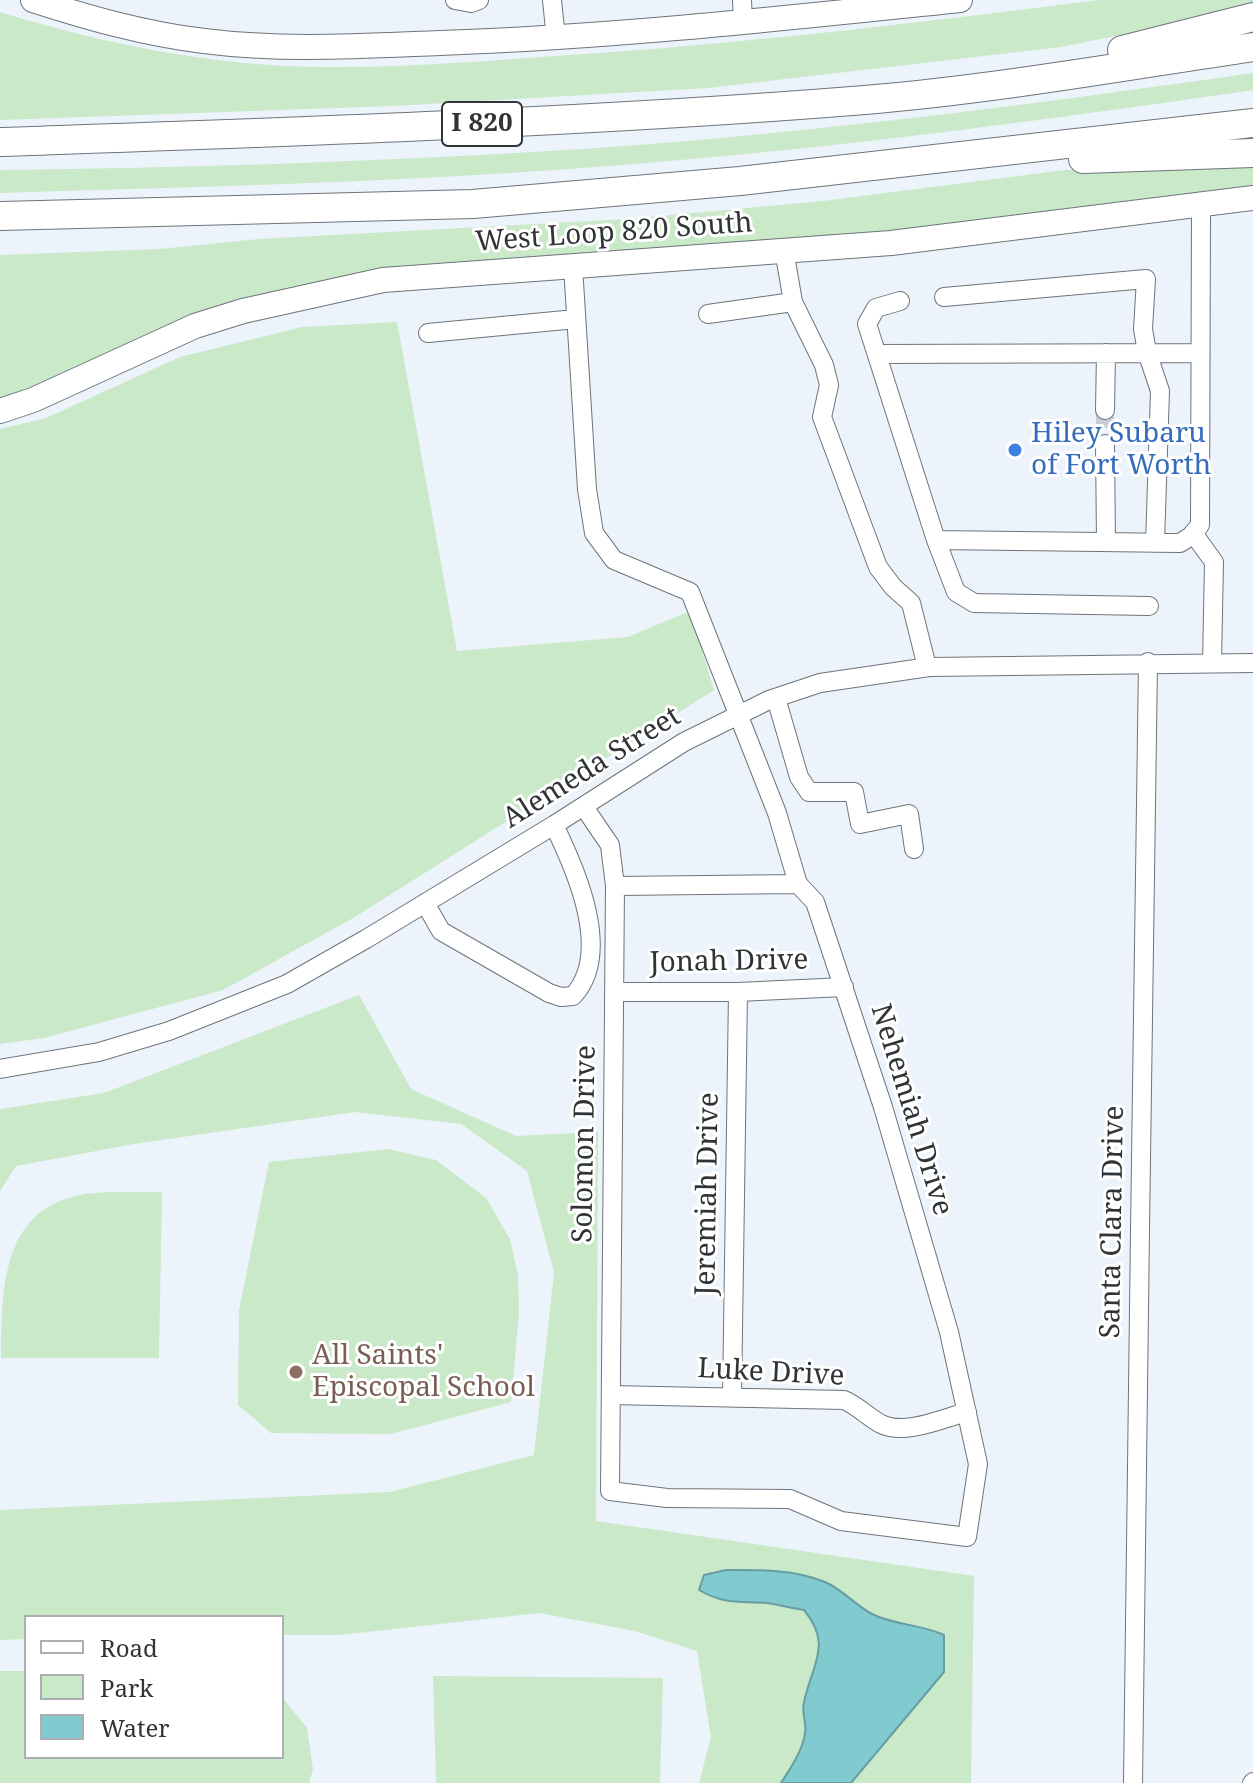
<!DOCTYPE html>
<html>
<head>
<meta charset="utf-8">
<style>
  body { margin:0 }
  #map { position:relative; width:1253px; height:1783px; overflow:hidden; background:#ecf3fb; font-family:"Noto Serif",serif }
  canvas { display:block }
  .legend { position:absolute; left:24px; top:1615px; width:260px; height:144px; box-sizing:border-box; background:#fff; border:2px solid #adaeaf; margin:0; padding:10px 14px; list-style:none; font-size:24px; color:#313437 }
  .legend li { display:flex; align-items:center; gap:16px; height:40px }
  .legend b { width:40px; border:2px solid #adaeaf }
</style>
</head>
<body>
<div id="map">
<canvas width="1253" height="1783"></canvas>
<ul class="legend">
<li><b style="height:10px;background:#fff"></b>Road</li>
<li><b style="height:22px;background:#c9e9c8"></b>Park</li>
<li><b style="height:22px;background:#80cad0"></b>Water</li>
</ul>
</div>
<script>
const ctx = document.querySelector('canvas').getContext('2d');
ctx.lineJoin = 'round';
function fill(path, color) {
  ctx.fillStyle = color;
  ctx.fill(path, 'evenodd');
}
function strokePath(path, color, width, dash) {
  ctx.strokeStyle = color;
  ctx.lineWidth = width;
  ctx.lineCap = dash ? 'butt' : 'round';
  ctx.setLineDash(dash || []);
  ctx.stroke(path);
}
function label(font, color, halo, rows, align = 'center') {
  ctx.font = font + ' "Noto Serif",serif';
  ctx.lineWidth = 6;
  ctx.setLineDash([]);
  ctx.textBaseline = 'middle';
  ctx.strokeStyle = halo;
  ctx.fillStyle = color;
  for (const [text, x, y, turn = 0] of rows) {
    ctx.save();
    ctx.translate(x, y);
    ctx.rotate((+turn || 0) * Math.PI / 180);
    ctx.textAlign = isNaN(turn) ? turn : align;
    if (halo) ctx.strokeText(text, 0, 0);
    ctx.fillText(text, 0, 0);
    ctx.restore();
  }
}
fill(new Path2D(`
  M 1099,0 L 1253,0 L 1253,8 L 1061,47 L 708,88 L 393,106 L 0,120 L 0,12 C 104,44 212,66 321,67 C 414,68 507,59 599,53 C 767,41 933,21 1099,0 Z
  M 1253,73 L 1253,90 C 1026,123 798,153 569,169 C 379,183 189,187 0,193 L 0,170 C 183,168 367,162 550,151 C 785,137 1020,106 1253,73 Z
  M 1253,163 L 1253,187 L 880,237 L 347,280 L 0,400 L 0,255 L 160,249 L 259,239 L 628,219 L 823,201 L 1065,170 Z
  M 397,322 L 457,651 L 628,637 L 690,611 L 714,690 L 355,917 L 223,990 L 44,1038 L 0,1044 L 0,429 L 46,418 L 180,357 L 302,327 Z
  M 359,995 L 411,1089 L 516,1136 L 598,1132 L 596,1521 L 974,1576 L 971,1783 L 699,1783 L 711,1737 L 697,1651 L 635,1631 L 539,1613 L 340,1635 L 282,1635 L 282,1617 L 26,1617 L 26,1639 L 0,1640 L 0,1510 L 390,1492 L 534,1455 L 554,1272 L 527,1171 L 461,1124 L 355,1112 L 134,1144 L 16,1166 L 0,1191 L 0,1109 L 104,1093 Z
  M 388,1149 L 436,1160 L 486,1198 L 510,1239 L 518,1275 L 519,1313 L 511,1402 L 391,1434 L 271,1433 L 238,1405 L 239,1310 L 269,1162 Z
  M 162,1192 L 159,1358 L 1,1358 C 2,1294 0,1213 76,1196 C 102,1190 134,1193 162,1192 Z
  M 0,1671 L 26,1671 L 26,1757 L 282,1757 L 282,1697 L 307,1728 L 313,1769 L 309,1783 L 0,1783 Z
  M 433,1676 L 663,1678 L 660,1783 L 436,1783 Z`), '#c9e9c8');
const water = new Path2D(`
  M 726,1570 C 758,1570 795,1569 825,1582 C 842,1589 855,1605 872,1614 C 893,1625 921,1624 944,1635 L 944,1672 L 851,1783 L 781,1783 C 790,1769 803,1750 805,1733 C 807,1722 801,1713 804,1702 C 812,1664 833,1645 804,1610 C 792,1608 779,1605 767,1603 C 739,1601 725,1605 699,1590 L 704,1575 Z`);
fill(water, '#80cad0');
strokePath(water, '#689da2', 2);
strokePath(new Path2D(`
  M 1105,410 L 1105,444`), '#c7cdd4', 18, [18, 9]);
const minor = new Path2D(`
  M 455,0 L 471,3 L 479,0
  M 552,0 L 556,39
  M 742,0 L 743,22
  M 784,250 L 793,302 L 824,365 L 829,385 L 822,417 L 878,567 L 893,587 L 911,603 L 927,667
  M 573,266 L 587,489 L 594,533 L 614,560 L 690,592 L 777,813 L 798,884 L 815,902 L 883,1107 L 949,1332 L 978,1464 L 967,1537 L 841,1521 L 790,1499 L 667,1498 L 610,1491 L 615,886 L 610,845 L 584,807
  M 944,297 L 1146,279 L 1143,329 L 1147,352 L 1160,391 L 1155,543
  M 900,301 L 876,308 L 867,324 L 936,540 L 1180,543 L 1191,536 L 1200,525 L 1201,204
  M 708,314 L 793,302
  M 428,333 L 576,319
  M 877,354 L 1200,353
  M 1105,410 L 1106,353
  M 1105,444 L 1106,542
  M 1193,533 L 1214,562 L 1212,663
  M 936,540 L 956,592 L 974,603 L 1149,606
  M 776,698 L 799,777 L 809,792 L 854,792 L 860,824 L 909,814 L 914,849
  M 615,886 L 798,884
  M 425,903 L 441,931 L 549,993 L 561,997 L 573,996 C 613,953 576,870 554,825
  M 615,992 L 738,992 L 844,987
  M 0,1069 L 99,1052 L 169,1031 L 287,984 L 366,939 L 554,825 L 684,742 L 769,700 L 820,683 L 929,667 L 1253,663
  M 611,1395 L 844,1400 C 858,1406 868,1417 881,1424 C 905,1436 943,1418 967,1412
  M 732,1397 L 738,992
  M 1133,1783 C 1135,1409 1145,1036 1148,662
  M 1252,1783 L 1253,1782`);
const major = new Path2D(`
  M 33,0 C 89,18 145,34 204,41 C 282,51 362,46 440,43 C 614,37 787,18 960,0
  M 0,411 L 33,400 L 195,326 L 243,311 L 383,280 L 891,243 L 1253,198`);
const highway = new Path2D(`
  M 1122,50 L 1253,17
  M 0,142 C 288,132 577,123 865,100 C 995,89 1124,66 1253,47
  M 1083,159 L 1253,153
  M 0,216 L 473,204 L 740,181 L 1253,123`);
strokePath(minor, '#6d747a', 20);
strokePath(major, '#6d747a', 26);
strokePath(highway, '#6d747a', 30);
strokePath(minor, '#fff', 18);
strokePath(major, '#fff', 24);
strokePath(highway, '#fff', 28);
for (const [x, y, r, color] of [
  [1015,450,8,"#3f7fe0"],
  [296,1372,8,"#8d6e63"]
]) {
  const dot = new Path2D();
  dot.arc(x, y, r, 0, 2 * Math.PI);
  ctx.fillStyle = color;
  ctx.fill(dot);
  strokePath(dot, '#fff', 3);
}
for (const [x, y, w] of [
  [482,124,80]
]) {
  const box = new Path2D();
  box.roundRect(x - w / 2, y - 22, w, 44, 6);
  ctx.fillStyle = '#fff';
  ctx.fill(box);
  strokePath(box, '#313437', 2);
}
label('bold 26px', '#313437', null, [
  ["I 820",482,124]
]);
label('28px', '#313437', '#fff', [
  ["West Loop 820 South",614,233,-4],
  ["Alemeda Street",592,768,-32],
  ["Jonah Drive",729,962,-1],
  ["Nehemiah Drive",911,1110,73],
  ["Solomon Drive",585,1144,-89],
  ["Jeremiah Drive",708,1194,-89],
  ["Santa Clara Drive",1113,1222,-89],
  ["Luke Drive",771,1373,3]
]);
label('28px', '#366cbe', '#fff', [
  ["Hiley Subaru",1031,434],
  ["of Fort Worth",1031,466]
], 'left');
label('28px', '#785e54', '#fff', [
  ["All Saints'",312,1356],
  ["Episcopal School",312,1388]
], 'left');
</script>
</body>
</html>
